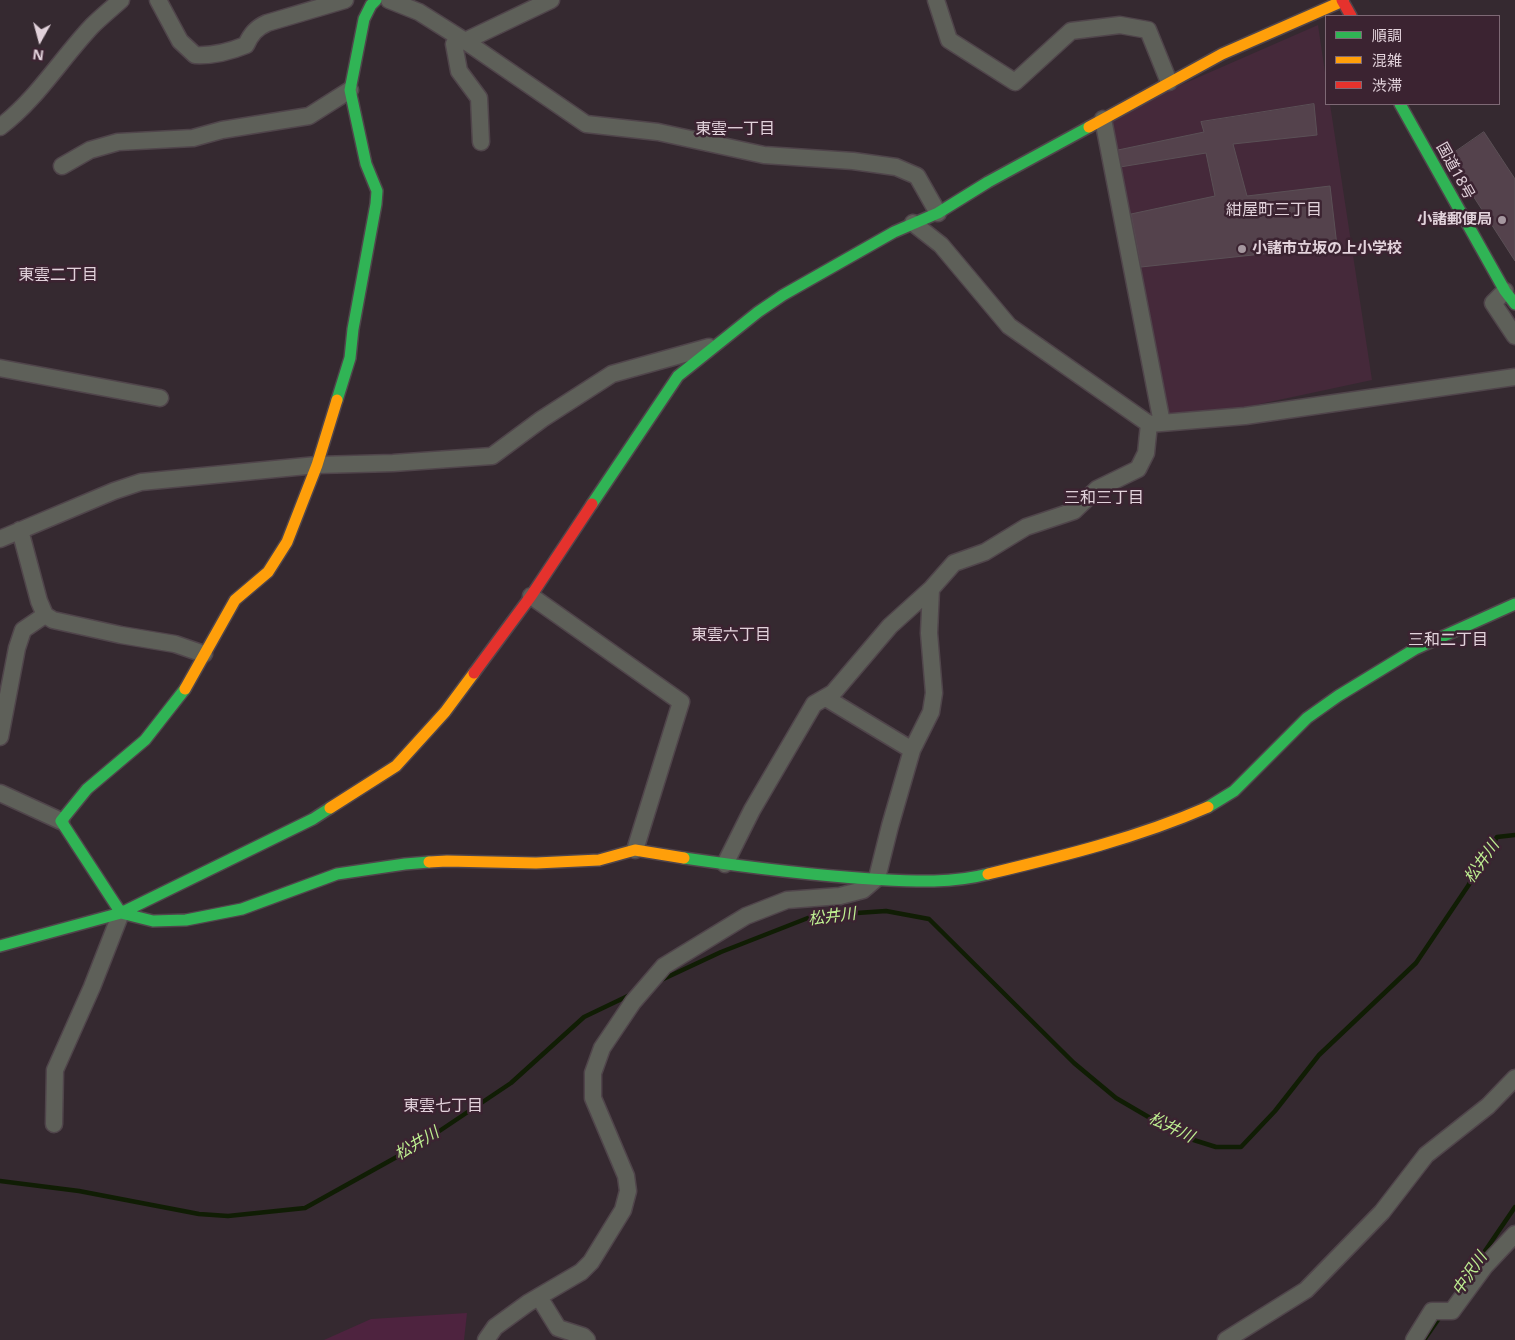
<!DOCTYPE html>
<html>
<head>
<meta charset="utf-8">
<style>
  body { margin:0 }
  #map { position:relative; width:1515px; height:1340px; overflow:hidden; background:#352930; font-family:"Noto Sans","Noto Sans JP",sans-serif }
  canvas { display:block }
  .legend { position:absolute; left:1325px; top:15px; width:175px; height:90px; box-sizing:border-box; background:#3b2331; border:1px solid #7e6975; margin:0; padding:6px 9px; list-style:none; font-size:15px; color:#e2d2db }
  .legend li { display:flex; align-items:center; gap:10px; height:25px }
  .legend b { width:25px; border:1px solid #7e6975 }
  .north { position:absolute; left:15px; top:15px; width:50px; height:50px; -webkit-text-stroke:4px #3b2331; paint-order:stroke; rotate:187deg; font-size:14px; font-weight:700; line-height:20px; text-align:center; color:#e2d2db }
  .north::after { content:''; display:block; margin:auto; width:18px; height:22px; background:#e2d2db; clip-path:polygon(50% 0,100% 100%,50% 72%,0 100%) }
</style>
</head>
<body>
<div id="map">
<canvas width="1515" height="1340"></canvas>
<ul class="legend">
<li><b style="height:6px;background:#30b455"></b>順調</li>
<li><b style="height:6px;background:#ff9f0a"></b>混雑</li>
<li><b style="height:6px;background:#e5322d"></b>渋滞</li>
</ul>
<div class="north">N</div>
</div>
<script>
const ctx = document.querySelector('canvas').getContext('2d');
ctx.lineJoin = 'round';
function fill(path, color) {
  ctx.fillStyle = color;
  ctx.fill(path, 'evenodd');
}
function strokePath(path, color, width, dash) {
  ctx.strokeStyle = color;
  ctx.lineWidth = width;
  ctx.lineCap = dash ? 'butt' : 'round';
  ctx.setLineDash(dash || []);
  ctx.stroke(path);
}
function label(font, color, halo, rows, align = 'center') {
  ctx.font = font + ' "Noto Sans","Noto Sans JP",sans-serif';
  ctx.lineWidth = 5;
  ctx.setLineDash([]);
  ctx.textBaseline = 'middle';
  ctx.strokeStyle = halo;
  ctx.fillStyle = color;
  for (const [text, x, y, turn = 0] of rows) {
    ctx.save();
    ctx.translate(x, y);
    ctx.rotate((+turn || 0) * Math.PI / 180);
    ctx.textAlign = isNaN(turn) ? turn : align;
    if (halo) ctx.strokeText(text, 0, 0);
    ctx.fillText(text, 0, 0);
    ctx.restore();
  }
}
fill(new Path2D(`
  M 1318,25 L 1326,79 L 1326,104 L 1330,104 L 1372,380 L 1171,423 L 1103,119 Z`), '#45293a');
fill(new Path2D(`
  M 467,1313 L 464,1340 L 324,1340 L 371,1319 Z`), '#4e233f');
strokePath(new Path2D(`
  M 659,981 L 721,952 L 813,916 L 886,911 L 929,919 L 1074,1063 L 1116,1098 L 1181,1136 L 1216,1147 L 1241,1147 L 1275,1111 L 1319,1055 L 1416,963 L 1468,886 L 1497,837 L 1515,835
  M 0,1181 L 79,1191 L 199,1214 L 228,1216 L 305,1208 L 420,1144 L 511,1083 L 584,1017 L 632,994
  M 1470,1273 L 1515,1207
  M 1424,1340 L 1442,1314`), '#101d04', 4.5);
const building = new Path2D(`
  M 1314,104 L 1317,135 L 1233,144 L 1247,196 L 1330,186 L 1337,246 L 1141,267 L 1131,214 L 1215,196 L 1206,153 L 1120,167 L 1118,150 L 1204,132 L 1201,122 Z
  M 1484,132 L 1515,179 L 1515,261 L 1448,157 Z`);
fill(building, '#54424c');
strokePath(building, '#5b5056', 1);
const street = new Path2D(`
  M 158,0 L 180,41 L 195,55 C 213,56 229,52 246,45 C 251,34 256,28 267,23 L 345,0
  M 389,0 L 419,12 L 465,41 L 586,124 L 658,132 L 764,155 L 853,161 L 896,167 L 917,176 L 938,213
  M 936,0 L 949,40 L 1015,82 L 1071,31 L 1120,25 L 1148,30 L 1169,82
  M 1103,119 L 1162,423
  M 0,127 C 37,99 60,60 92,26 C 101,17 111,9 121,0
  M 481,142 L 479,98 L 459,71 L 454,44 L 465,41 L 551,0
  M 62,166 L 90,150 L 118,142 L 193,138 L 222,130 L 309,116 L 350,90
  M 913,223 L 941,245 L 1009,326 L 1149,424 L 1245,416 L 1515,377
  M 1505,291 L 1493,303 L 1515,336
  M 0,368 L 160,398
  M 20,530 L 39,601 L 45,615 L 53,620 L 121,635 L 175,644 L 204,654
  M 0,539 L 114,491 L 141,482 L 317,465 L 393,463 L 492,456 L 542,419 L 612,374 L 709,347
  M 531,596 L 681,702 L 635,850
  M 826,698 L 912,750
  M 0,737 L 17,648 L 23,630 L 45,615
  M 0,793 L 61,821
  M 725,864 L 752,810 L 814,704 L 833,693 L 890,626 L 931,589 L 954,563 L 985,552 L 1026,527 L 1074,511 L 1097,489 L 1138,469 L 1146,453 L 1149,424
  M 54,1124 L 55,1070 L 92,987 L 121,913
  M 539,1297 L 558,1328 L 583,1336 L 587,1340
  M 486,1340 L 495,1327 L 528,1303 L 581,1272 L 591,1262 L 623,1210 L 628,1191 L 626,1176 L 593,1098 L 593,1073 L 602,1048 L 633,1002 L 664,966 L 746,916 L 787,900 L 840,896 L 863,890 L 877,878 L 890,826 L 912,750 L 931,712 L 934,693 L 929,633 L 931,589
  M 1226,1340 L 1306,1290 L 1382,1212 L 1426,1155 L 1488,1106 L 1515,1078
  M 1414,1340 L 1432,1311 L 1452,1311 L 1485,1266 L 1515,1234`);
const fast = new Path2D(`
  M 1400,104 L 1505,291 L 1515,304
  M 337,400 L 350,358 L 353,329 L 376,204 L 377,191 L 366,164 L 350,90 L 364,19 L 371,5 L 376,0
  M 592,504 L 678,376 L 758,312 L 783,295 L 894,232 L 938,213 L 988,182 L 1089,127
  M 185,689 L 145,740 L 87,789 L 61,821 L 121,913 L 153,921 L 186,920 L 242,909 L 337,874 L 405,864 L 429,862
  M 1208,807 L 1234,791 L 1307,718 L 1338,696 L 1415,649 L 1515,604
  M 684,858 C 746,867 808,875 871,879 C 910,881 950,884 988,874
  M 0,946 L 121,913 L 313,819 L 330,808`);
const slow = new Path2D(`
  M 1089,127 L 1222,54 L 1343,1
  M 185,689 L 235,600 L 268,572 L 287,542 L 317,465 L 337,400
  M 330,808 L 396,766 L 445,712 L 474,673
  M 429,862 L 447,861 L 536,863 L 599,860 L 635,850 L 684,858
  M 988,874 C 1063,856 1137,838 1208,807`);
const jam = new Path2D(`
  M 1342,0 L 1351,16
  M 474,673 L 531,596 L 592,504`);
strokePath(street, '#50454b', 19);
strokePath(fast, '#50454b', 14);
strokePath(slow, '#50454b', 14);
strokePath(jam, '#50454b', 14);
strokePath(street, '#5e6059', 16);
strokePath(fast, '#30b455', 11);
strokePath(slow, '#ff9f0a', 11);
strokePath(jam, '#e5322d', 11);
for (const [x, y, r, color] of [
  [1502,220,5,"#a5979f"],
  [1242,249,5,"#a5979f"]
]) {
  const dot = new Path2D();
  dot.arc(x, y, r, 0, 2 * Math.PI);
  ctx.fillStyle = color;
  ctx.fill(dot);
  strokePath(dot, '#3b2331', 2);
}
label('15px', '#e2d2db', '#3b2331', [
  ["国道18号",1455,171,61]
]);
label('bold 15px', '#e2d2db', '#3b2331', [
  ["小諸郵便局",1492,220],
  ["小諸市立坂の上小学校",1252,249,"left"]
], 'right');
label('16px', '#e2d2db', '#3b2331', [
  ["東雲一丁目",735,129],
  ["紺屋町三丁目",1274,210],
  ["東雲二丁目",58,275],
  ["三和三丁目",1104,498],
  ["東雲六丁目",731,635],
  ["三和二丁目",1448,640],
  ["東雲七丁目",443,1106]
]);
label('italic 16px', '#beef91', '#3b2331', [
  ["松井川",1482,862,-55],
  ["松井川",832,917,-7],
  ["松井川",1171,1128,26],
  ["松井川",417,1144,-31],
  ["中沢川",1470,1274,-56]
]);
</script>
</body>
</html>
